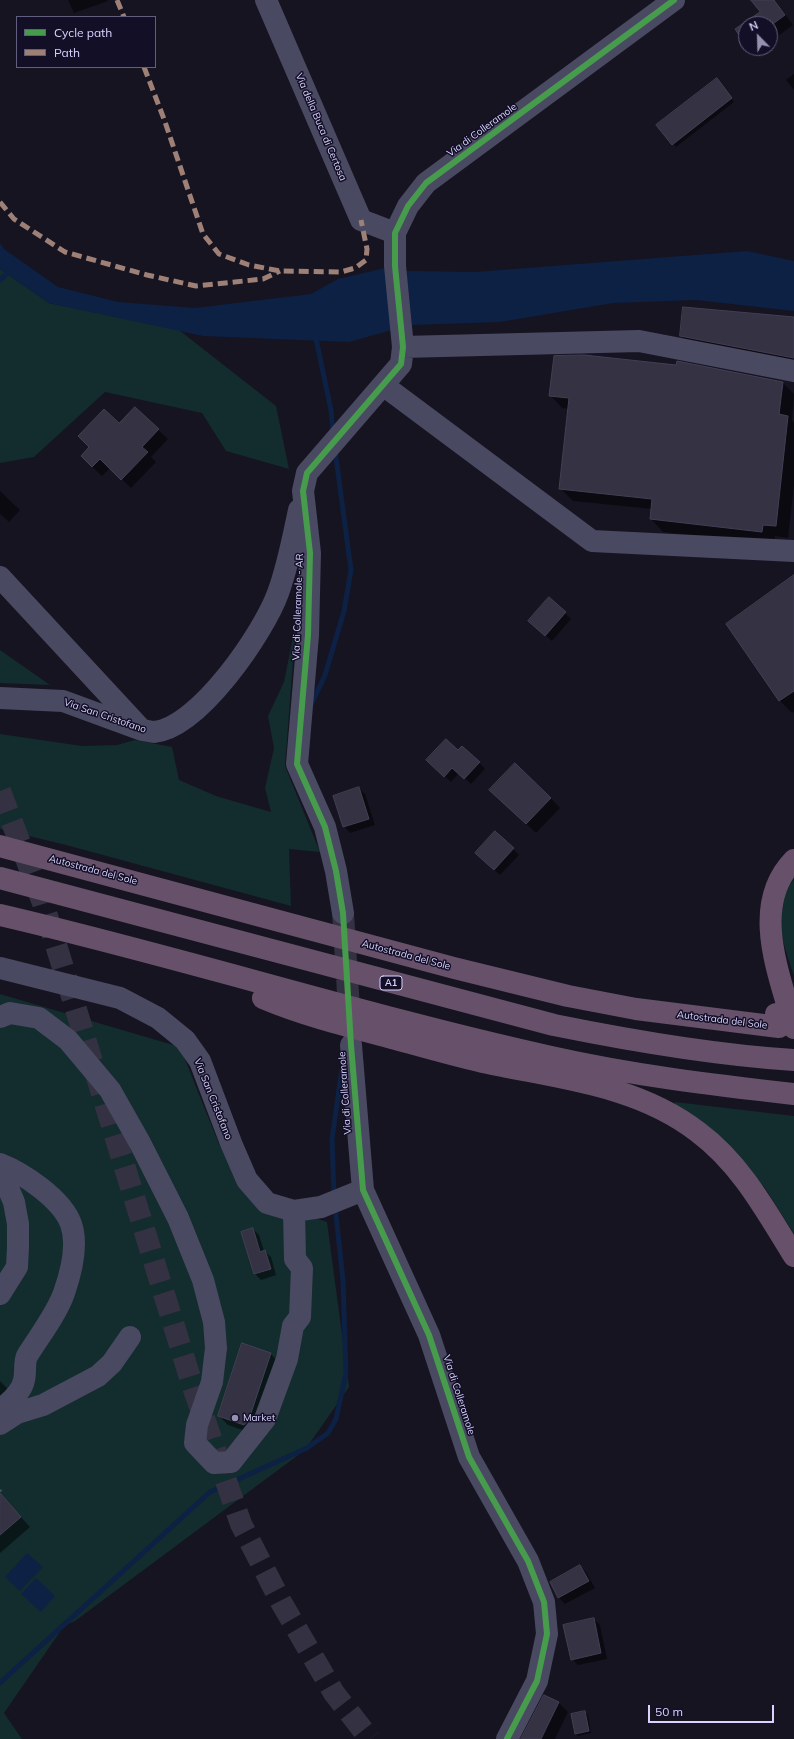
<!DOCTYPE html>
<html>
<head>
<meta charset="utf-8">
<style>
  body { margin:0 }
  #map { position:relative; width:794px; height:1739px; overflow:hidden; background:#161421; font-family:Mulish,sans-serif }
  canvas { display:block }
  .legend { position:absolute; left:16px; top:16px; width:140px; height:52px; box-sizing:border-box; background:#130f26; border:1px solid #625e7d; margin:0; padding:5px 7px; list-style:none; font-size:12px; color:#d9d4ff }
  .legend li { display:flex; align-items:center; gap:8px; height:20px }
  .legend b { width:20px; border:1px solid #625e7d }
  .north { position:absolute; left:738px; top:16px; width:40px; height:40px; box-sizing:border-box; background:#130f26; border:1px solid #625e7d; border-radius:50%; rotate:337deg; font-size:11px; font-weight:700; line-height:16px; text-align:center; color:#d9d4ff }
  .north::after { content:''; display:block; margin:auto; width:14px; height:18px; background:#9591b1; clip-path:polygon(50% 0,100% 100%,50% 72%,0 100%) }
  .scale { position:absolute; left:648px; top:1705px; width:126px; height:18px; box-sizing:border-box; border:2px solid #d9d4ff; border-top:0; padding-left:5px; font-size:12px; line-height:14px; white-space:nowrap; color:#d9d4ff; -webkit-text-stroke:3px #130f26; paint-order:stroke }
</style>
</head>
<body>
<div id="map">
<canvas width="794" height="1739"></canvas>
<ul class="legend">
<li><b style="height:5px;background:#469c4c"></b>Cycle path</li>
<li><b style="height:5px;background:#9e8076"></b>Path</li>
</ul>
<div class="north">N</div>
<div class="scale">50 m</div>
</div>
<script>
const ctx = document.querySelector('canvas').getContext('2d');
ctx.lineJoin = 'round';
function fill(path, color) {
  ctx.fillStyle = color;
  ctx.fill(path, 'evenodd');
}
function strokePath(path, color, width, dash) {
  ctx.strokeStyle = color;
  ctx.lineWidth = width;
  ctx.lineCap = dash ? 'butt' : 'round';
  ctx.setLineDash(dash || []);
  ctx.stroke(path);
}
function label(font, color, halo, rows, align = 'center') {
  ctx.font = font + ' Mulish,sans-serif';
  ctx.lineWidth = 3;
  ctx.setLineDash([]);
  ctx.textBaseline = 'middle';
  ctx.strokeStyle = halo;
  ctx.fillStyle = color;
  for (const [text, x, y, turn = 0] of rows) {
    ctx.save();
    ctx.translate(x, y);
    ctx.rotate((+turn || 0) * Math.PI / 180);
    ctx.textAlign = isNaN(turn) ? turn : align;
    if (halo) ctx.strokeText(text, 0, 0);
    ctx.fillText(text, 0, 0);
    ctx.restore();
  }
}
fill(new Path2D(`
  M 0,269 L 49,303 L 179,330 L 276,406 L 289,469 L 226,451 L 202,413 L 105,392 L 34,457 L 0,463 Z
  M 296,622 L 285,766 L 320,852 L 289,849 L 291,906 L 66,845 L 0,829 L 0,734 L 82,746 L 117,745 L 135,740 L 172,747 L 179,780 L 216,796 L 271,812 L 265,788 L 274,748 L 268,716 L 284,682 Z
  M 0,650 L 50,685 L 0,683 Z
  M 794,879 L 794,976 C 783,941 769,911 794,879 Z
  M 0,994 L 180,1047 L 219,1144 L 259,1210 L 294,1211 L 327,1222 L 349,1387 L 305,1450 L 75,1621 L 64,1626 L 4,1713 L 22,1739 L 0,1739 Z
  M 675,1102 L 794,1116 L 794,1234 L 765,1188 L 743,1163 L 674,1104 Z`), '#132c2d');
fill(new Path2D(`
  M 0,243 L 4,249 L 58,287 L 118,302 L 195,308 L 311,294 L 338,279 L 385,268 L 392,330 L 349,342 L 203,336 L 49,303 L 0,269 Z
  M 747,251 L 794,261 L 794,311 L 696,300 L 613,303 L 500,322 L 412,325 L 406,271 L 475,272 Z
  M 27,1553 L 43,1567 L 20,1591 L 5,1577 Z
  M 36,1578 L 55,1596 L 41,1612 L 21,1594 Z`), '#0d2144');
fill(new Path2D(`
  M 68,0 L 107,0 L 108,1 L 74,13 Z
  M 753,0 L 775,0 L 793,25 L 770,42 L 770,24 L 746,24 L 746,44 L 736,30 L 761,12 Z
  M 750,48 L 762,48 L 755,53 Z
  M 794,74 L 794,90 L 786,80 Z
  M 719,82 L 734,102 L 676,147 L 658,125 Z
  M 794,318 L 794,369 L 693,348 L 681,336 Z
  M 782,382 L 794,394 L 792,420 L 794,423 L 794,486 L 788,538 L 775,536 L 774,544 L 663,532 L 651,519 L 652,509 L 573,501 L 560,488 L 569,409 L 562,408 L 550,395 Z
  M 135,408 L 168,439 L 151,457 L 156,462 L 131,488 L 110,468 L 102,476 L 91,466 Z
  M 0,491 L 20,510 L 9,522 L 0,514 Z
  M 794,576 L 794,712 L 792,713 L 780,701 L 728,624 Z
  M 565,613 L 571,619 L 552,641 L 535,627 Z
  M 458,752 L 479,762 L 485,769 L 471,784 L 459,773 L 451,782 L 434,766 Z
  M 359,788 L 365,794 L 375,825 L 350,833 L 344,826 Z
  M 551,798 L 560,808 L 536,833 L 500,799 Z
  M 513,849 L 519,855 L 500,875 L 482,859 Z
  M 253,1229 L 259,1235 L 264,1251 L 271,1257 L 276,1275 L 261,1280 L 255,1274 L 242,1233 Z
  M 243,1345 L 271,1354 L 280,1364 L 254,1434 L 228,1425 L 219,1416 Z
  M 0,1381 L 12,1393 L 0,1405 Z
  M 0,1494 L 30,1527 L 0,1553 Z
  M 580,1566 L 586,1572 L 595,1588 L 565,1604 L 559,1598 L 551,1582 Z
  M 594,1619 L 600,1625 L 607,1659 L 578,1665 L 572,1659 Z
  M 559,1703 L 568,1712 L 555,1739 L 522,1739 Z
  M 585,1712 L 588,1715 L 591,1733 L 578,1736 L 575,1733 Z`), '#0007');
strokePath(new Path2D(`
  M 0,280 L 11,270
  M 315,334 L 331,410 L 333,432
  M 311,705 L 325,675 L 344,611 L 351,570 L 335,450
  M 334,1196 L 332,1139 L 342,1068
  M 0,1683 L 210,1492 L 307,1448 L 328,1433 L 336,1419 L 346,1373 L 343,1280 L 335,1206`), '#0d2144', 5);
const building = new Path2D(`
  M 751,0 L 774,0 L 785,15 L 770,26 L 770,24 L 746,24 L 745,44 L 735,29 L 760,12 Z
  M 717,78 L 732,98 L 672,145 L 656,125 Z
  M 683,307 L 794,317 L 794,358 L 680,336 Z
  M 584,355 L 676,365 L 677,361 L 783,382 L 779,414 L 788,416 L 776,526 L 763,525 L 762,532 L 650,519 L 652,499 L 559,489 L 569,398 L 549,396 L 554,356 Z
  M 135,407 L 159,429 L 142,447 L 148,452 L 121,480 L 100,459 L 92,467 L 81,456 L 89,447 L 78,436 L 104,409 L 119,423 Z
  M 794,575 L 794,691 L 779,701 L 726,624 Z
  M 549,597 L 566,612 L 545,636 L 528,621 Z
  M 446,739 L 458,750 L 462,746 L 480,762 L 464,779 L 452,768 L 444,777 L 426,760 Z
  M 515,763 L 551,798 L 526,824 L 489,790 Z
  M 359,787 L 369,819 L 343,827 L 333,796 Z
  M 495,831 L 514,848 L 494,870 L 475,853 Z
  M 253,1228 L 260,1252 L 265,1250 L 271,1269 L 254,1274 L 241,1232 Z
  M 242,1343 L 271,1353 L 249,1419 L 244,1425 L 218,1416 Z
  M 0,1493 L 21,1517 L 0,1535 Z
  M 580,1565 L 589,1581 L 558,1598 L 550,1582 Z
  M 594,1618 L 601,1653 L 571,1660 L 563,1625 Z
  M 544,1695 L 559,1702 L 541,1739 L 521,1739 Z
  M 585,1711 L 589,1731 L 575,1734 L 571,1714 Z`);
fill(building, '#343243');
strokePath(building, '#433f54', 1);
strokePath(new Path2D(`
  M 343,913 L 350,1025`), '#333142', 22, [22, 11]);
strokePath(new Path2D(`
  M 0,791 L 43,903 L 191,1381 L 241,1524 L 281,1602 L 334,1693 L 370,1739`), '#333142', 22, [22, 11]);
strokePath(new Path2D(`
  M 0,1490 L 2,1492`), '#44505f', 2.5, [2, 3]);
strokePath(new Path2D(`
  M 266,0 L 361,220 L 395,233
  M 403,347 L 639,341 L 794,371
  M 383,385 L 592,541 L 794,551
  M 0,577 L 139,727
  M 0,698 L 63,701 L 142,730 C 145,730 150,732 154,732 C 199,728 264,632 278,593 C 288,566 293,538 299,510
  M 343,913 L 336,871 L 325,827 L 297,764 L 308,635 L 310,553 L 303,491 L 307,473 L 401,364 L 403,347 L 395,266 L 395,233 L 408,206 L 426,183 L 674,0
  M 0,968 L 120,998 L 158,1018 L 185,1040 L 200,1061 L 231,1143 L 247,1180 L 267,1203 L 294,1211 L 321,1207 L 363,1190
  M 0,1017 L 10,1013 L 39,1018 L 68,1040 L 110,1090 L 140,1143 L 178,1218 L 203,1280 L 214,1322 L 216,1348 L 212,1382 L 197,1425 L 195,1443 L 214,1463 L 231,1462 L 265,1419 L 287,1359 L 293,1326 L 300,1317 L 302,1268 L 295,1259 L 294,1211
  M 351,1045 L 363,1190 L 429,1335 L 469,1457 L 528,1561 L 544,1602 L 547,1634 L 537,1681 L 507,1739
  M 0,1164 C 23,1173 62,1199 71,1224 C 78,1244 71,1273 64,1293 C 56,1315 40,1335 27,1356 C 24,1362 26,1372 24,1380 C 22,1392 9,1403 0,1410
  M 0,1169 L 14,1202 L 18,1224 L 18,1247 L 17,1267 L 0,1294
  M 0,1424 L 17,1413 L 43,1405 L 98,1376 L 112,1363 L 130,1337`), '#4a4962', 22);
strokePath(new Path2D(`
  M 0,846 L 454,968 L 568,996 L 636,1009 L 779,1027
  M 794,860 C 749,906 780,975 794,1028
  M 0,878 L 554,1025 C 633,1041 713,1055 794,1060
  M 0,915 C 185,958 366,1016 551,1057 C 631,1075 713,1085 794,1094
  M 263,998 C 306,1016 351,1027 396,1039 C 425,1047 453,1055 483,1062 C 556,1078 636,1084 698,1132 C 741,1164 766,1211 794,1256`), '#67516a', 22);
strokePath(new Path2D(`
  M 776,1014 L 794,1015`), '#67516a', 22);
strokePath(new Path2D(`
  M 117,0 L 124,17
  M 144,67 L 164,119 L 203,234 L 219,254 L 249,265 L 280,271 L 341,272 L 355,268 L 366,260 L 367,249 L 361,220
  M 0,202 L 14,219 L 65,252 L 147,275 L 196,286 L 263,279 L 280,271`), '#9e8076', 5, [10, 5]);
strokePath(new Path2D(`
  M 507,1739 L 537,1681 L 547,1634 L 544,1602 L 528,1561 L 469,1457 L 429,1335 L 363,1190 L 351,1045 L 343,913 L 336,871 L 325,827 L 297,764 L 308,635 L 310,553 L 303,491 L 307,473 L 401,364 L 403,347 L 395,266 L 395,233 L 408,206 L 426,183 L 674,0`), '#469c4c', 6);
for (const [x, y, r, color] of [
  [235,1418,4,"#9591b1"]
]) {
  const dot = new Path2D();
  dot.arc(x, y, r, 0, 2 * Math.PI);
  ctx.fillStyle = color;
  ctx.fill(dot);
  strokePath(dot, '#130f26', 1.5);
}
for (const [x, y, w] of [
  [391,983,22]
]) {
  const box = new Path2D();
  box.roundRect(x - w / 2, y - 7, w, 14, 3);
  ctx.fillStyle = '#130f26';
  ctx.fill(box);
  strokePath(box, '#d9d4ff', 1);
}
label('bold 9px', '#d9d4ff', null, [
  ["A1",391,983]
]);
label('10px', '#d9d4ff', '#130f26', [
  ["Via della Buca di Certosa",321,127,67],
  ["Via di Colleramole",482,130,-36],
  ["Via di Colleramole - AR",298,607,-88],
  ["Via San Cristofano",105,716,19],
  ["Autostrada del Sole",93,870,15],
  ["Autostrada del Sole",406,955,15],
  ["Autostrada del Sole",722,1020,7],
  ["Via di Colleramole",345,1093,-94],
  ["Via San Cristofano",213,1099,68],
  ["Via di Colleramole",459,1395,72]
]);
label('10px', '#d9d4ff', '#130f26', [
  ["Market",243,1418]
], 'left');
</script>
</body>
</html>
